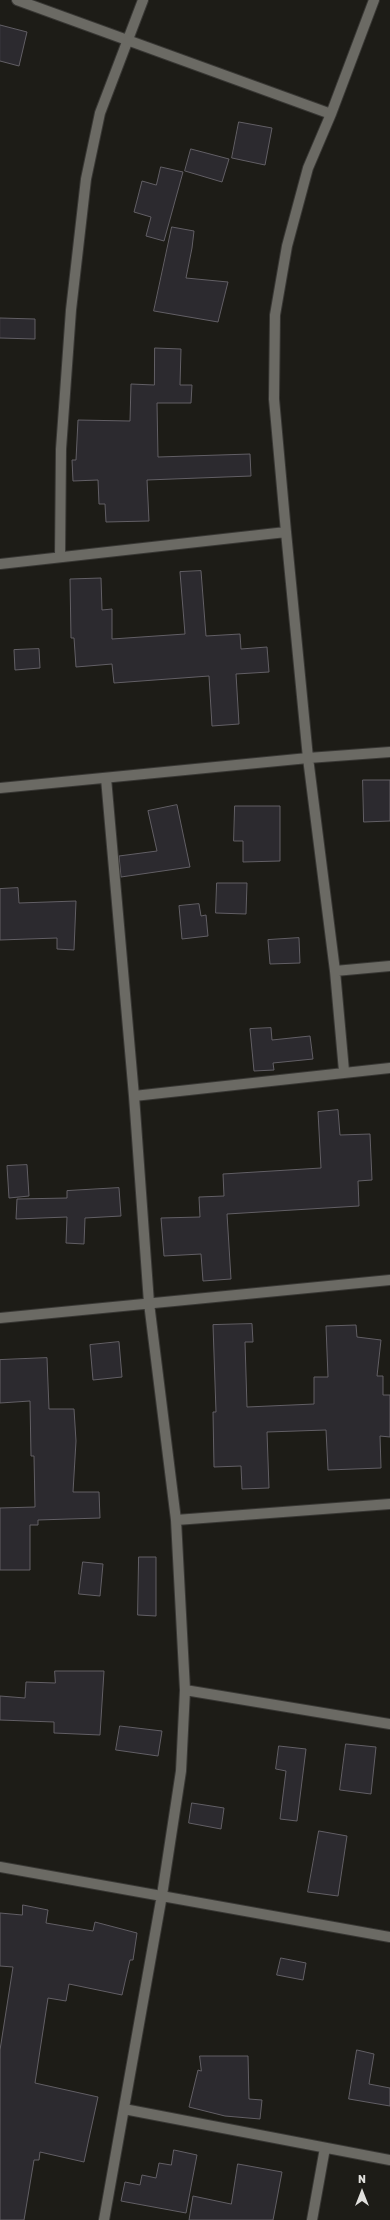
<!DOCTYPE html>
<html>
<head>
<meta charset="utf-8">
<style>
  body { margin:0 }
  #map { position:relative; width:390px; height:2220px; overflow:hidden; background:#1d1c17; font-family:Rubik,sans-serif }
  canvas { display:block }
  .north { position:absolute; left:342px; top:2172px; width:40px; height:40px; -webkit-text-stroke:3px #1d1c17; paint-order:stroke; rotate:0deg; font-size:11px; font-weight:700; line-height:16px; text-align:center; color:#e1e0dd }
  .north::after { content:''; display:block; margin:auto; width:14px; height:18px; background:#e1e0dd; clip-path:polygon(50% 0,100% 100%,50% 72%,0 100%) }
</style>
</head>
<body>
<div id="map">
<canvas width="390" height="2220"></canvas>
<div class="north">N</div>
</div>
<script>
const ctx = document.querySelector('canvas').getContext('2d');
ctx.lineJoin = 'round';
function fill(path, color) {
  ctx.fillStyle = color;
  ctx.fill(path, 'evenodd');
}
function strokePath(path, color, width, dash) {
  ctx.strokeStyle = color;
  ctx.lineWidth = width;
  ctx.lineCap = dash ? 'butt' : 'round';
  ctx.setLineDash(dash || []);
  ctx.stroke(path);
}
const building = new Path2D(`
  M 0,25 L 27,32 L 19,66 L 0,61 Z
  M 239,122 L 272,128 L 265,165 L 232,158 Z
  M 191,149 L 229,159 L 222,182 L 185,171 Z
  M 161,167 L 183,172 L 164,241 L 146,236 L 151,217 L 134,212 L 142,181 L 156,185 Z
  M 172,227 L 194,231 L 192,248 L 186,278 L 228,282 L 218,322 L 154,311 Z
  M 0,318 L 35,319 L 35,339 L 0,338 Z
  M 155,348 L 181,349 L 180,385 L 192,385 L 191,403 L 157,403 L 158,457 L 250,454 L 251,476 L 147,480 L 149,521 L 106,522 L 105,504 L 99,504 L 98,480 L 73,481 L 72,460 L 76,460 L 78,420 L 130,421 L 131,384 L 154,385 Z
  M 201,571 L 206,636 L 240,634 L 241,649 L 267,647 L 269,672 L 236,674 L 239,724 L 212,726 L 209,676 L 114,683 L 112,664 L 76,667 L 74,638 L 71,638 L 70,579 L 101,578 L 102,610 L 112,609 L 112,639 L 185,634 L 180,572 Z
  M 39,649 L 40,668 L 15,670 L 14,650 Z
  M 363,780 L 390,780 L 390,821 L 364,822 Z
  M 177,805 L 190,867 L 121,877 L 119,856 L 157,851 L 148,811 Z
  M 235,806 L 280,806 L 280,861 L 243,862 L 243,841 L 234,841 Z
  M 217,883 L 247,883 L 246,914 L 216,913 Z
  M 18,888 L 19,903 L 76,901 L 74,950 L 57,949 L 57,938 L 0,940 L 0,889 Z
  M 199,904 L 201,916 L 206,915 L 208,936 L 182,939 L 179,906 Z
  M 299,938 L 300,963 L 270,964 L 268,940 Z
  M 271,1028 L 272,1040 L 310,1036 L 313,1059 L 273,1063 L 274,1070 L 254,1071 L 250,1029 Z
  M 338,1110 L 340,1135 L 370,1134 L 372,1180 L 358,1181 L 359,1206 L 227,1214 L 231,1279 L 203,1281 L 201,1254 L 164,1256 L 161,1218 L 200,1217 L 199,1197 L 224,1196 L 223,1174 L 321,1168 L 318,1112 Z
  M 27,1165 L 29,1196 L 9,1198 L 7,1166 Z
  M 119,1188 L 121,1216 L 85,1218 L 84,1244 L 66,1243 L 67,1217 L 16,1219 L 17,1199 L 67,1198 L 67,1191 Z
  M 252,1324 L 253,1342 L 245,1342 L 247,1407 L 314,1404 L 314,1377 L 328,1377 L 326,1326 L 356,1325 L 357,1337 L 381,1340 L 377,1376 L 383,1376 L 383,1395 L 390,1395 L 390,1437 L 380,1436 L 381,1468 L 328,1470 L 326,1430 L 267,1432 L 269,1488 L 242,1489 L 241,1466 L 214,1467 L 213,1412 L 216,1412 L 213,1325 Z
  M 119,1342 L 122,1377 L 93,1380 L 90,1345 Z
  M 47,1358 L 49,1409 L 74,1409 L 76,1441 L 73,1492 L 99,1492 L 100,1518 L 38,1520 L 38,1525 L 30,1525 L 30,1570 L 0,1570 L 0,1508 L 35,1507 L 34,1456 L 31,1456 L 30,1401 L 0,1403 L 0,1360 Z
  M 139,1557 L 156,1557 L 156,1616 L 138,1615 Z
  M 83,1562 L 103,1564 L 100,1596 L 79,1594 Z
  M 55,1671 L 104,1671 L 100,1735 L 54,1733 L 54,1722 L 0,1720 L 0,1696 L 25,1698 L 26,1682 L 55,1683 Z
  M 120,1726 L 162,1731 L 158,1756 L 116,1750 Z
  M 346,1744 L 376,1747 L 371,1794 L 340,1790 Z
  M 279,1746 L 306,1749 L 297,1821 L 280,1819 L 286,1771 L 276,1769 Z
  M 192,1803 L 224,1808 L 221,1829 L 189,1823 Z
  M 319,1831 L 347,1836 L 338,1896 L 308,1892 Z
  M 23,1905 L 48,1910 L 46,1923 L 93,1931 L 95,1922 L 137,1933 L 133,1960 L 130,1960 L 122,1995 L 69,1984 L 66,2001 L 48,1998 L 35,2083 L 98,2097 L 88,2143 L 84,2162 L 40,2152 L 39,2160 L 34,2160 L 24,2220 L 0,2220 L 0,2050 L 13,1967 L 0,1966 L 0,1913 L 22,1915 Z
  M 281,1958 L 306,1963 L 303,1980 L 277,1975 Z
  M 357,2050 L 374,2054 L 369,2084 L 390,2088 L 390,2106 L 349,2099 Z
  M 200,2056 L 248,2056 L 249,2099 L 262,2100 L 260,2119 L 225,2116 L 189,2107 L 198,2070 L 201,2071 Z
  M 174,2150 L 197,2155 L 186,2213 L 121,2201 L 125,2182 L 140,2185 L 142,2175 L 156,2178 L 159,2163 L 171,2165 Z
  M 238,2164 L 282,2172 L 273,2220 L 189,2220 L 193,2196 L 231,2204 Z`);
fill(building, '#2c2a2f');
strokePath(building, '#625f65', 1);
const street = new Path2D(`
  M 17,0 L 331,114
  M 60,557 L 61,449 L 71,310 L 86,179 L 100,113 L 143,0
  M 0,564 L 286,532
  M 0,788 L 308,758 L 390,752
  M 335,971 L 390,966
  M 344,1071 L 335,971 L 308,758 L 286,532 L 274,399 L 275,315 L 287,246 L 308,168 L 331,114 L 374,0
  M 134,1096 L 390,1068
  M 0,1318 L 390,1280
  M 176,1520 L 390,1504
  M 185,1690 L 390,1724
  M 0,1867 L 390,1937
  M 124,2109 L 390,2160
  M 104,2220 L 162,1895 L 181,1771 L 185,1690 L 176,1520 L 149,1303 L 134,1096 L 106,778
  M 312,2220 L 325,2148`);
strokePath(street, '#383734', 12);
strokePath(street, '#6b6a64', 10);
</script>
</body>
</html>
